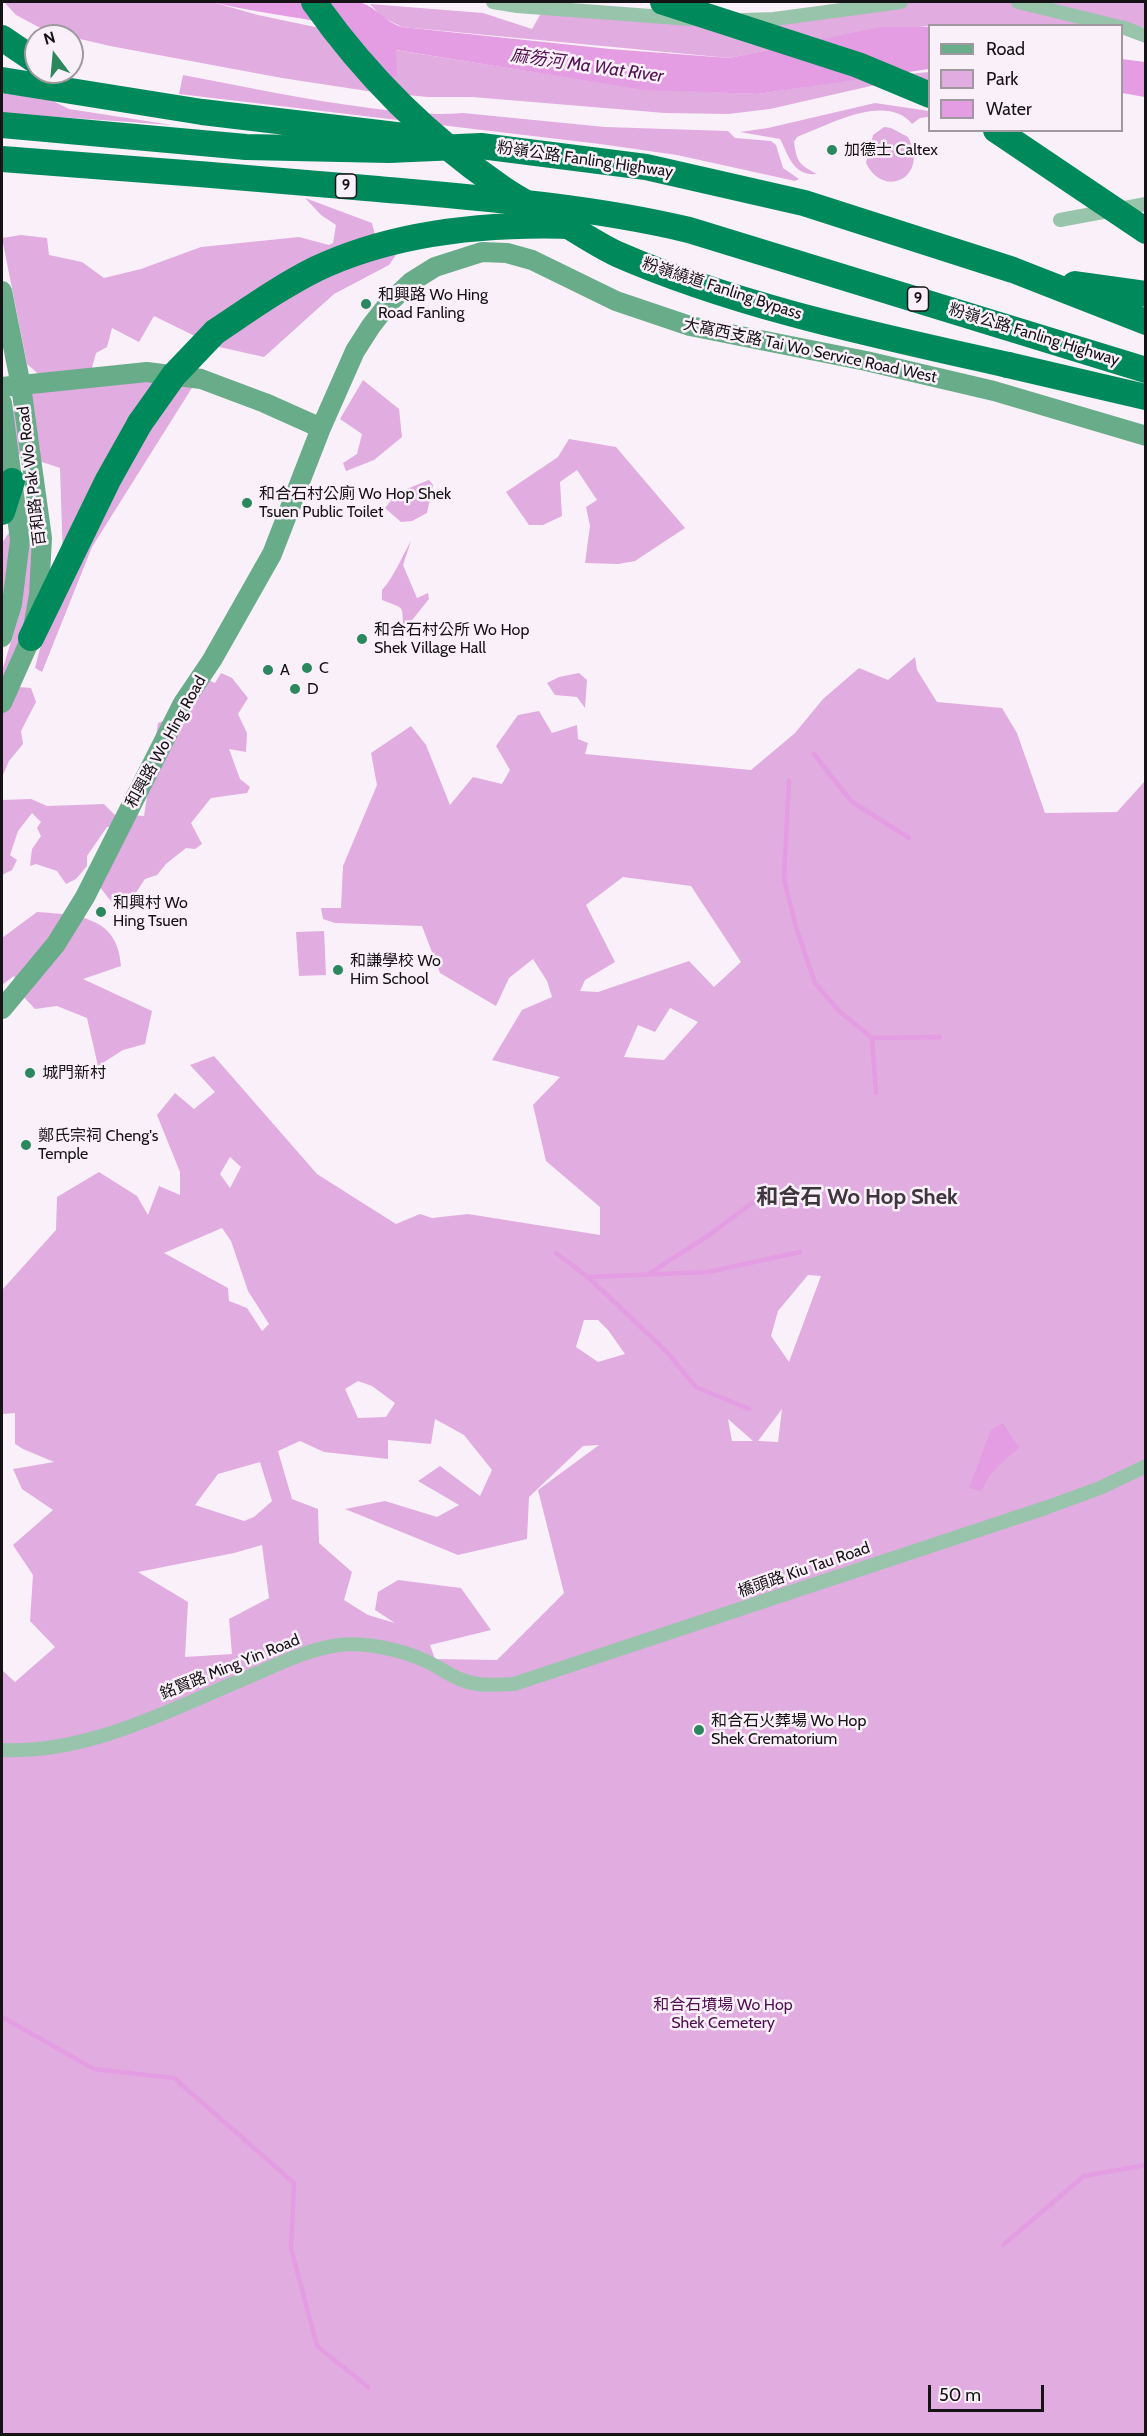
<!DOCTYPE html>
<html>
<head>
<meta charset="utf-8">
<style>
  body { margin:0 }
  #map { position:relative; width:1147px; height:2436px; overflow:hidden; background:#faf0f9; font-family:Cabin,sans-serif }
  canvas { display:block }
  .frame { position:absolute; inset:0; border:3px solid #161316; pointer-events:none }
  .legend { position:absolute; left:928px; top:24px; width:195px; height:108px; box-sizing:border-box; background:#faf0f9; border:2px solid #9f989e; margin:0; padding:8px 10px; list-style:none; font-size:18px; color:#161316 }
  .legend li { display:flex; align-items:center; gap:12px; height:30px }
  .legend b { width:30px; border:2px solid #9f989e }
  .north { position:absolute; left:24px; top:24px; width:60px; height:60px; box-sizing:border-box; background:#faf0f9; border:2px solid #9f989e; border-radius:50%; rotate:344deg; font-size:16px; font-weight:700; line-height:24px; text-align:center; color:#161316 }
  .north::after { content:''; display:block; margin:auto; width:21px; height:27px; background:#2a875e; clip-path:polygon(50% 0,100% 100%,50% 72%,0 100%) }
  .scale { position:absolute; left:928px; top:2385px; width:116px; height:27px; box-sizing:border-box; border:3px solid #161316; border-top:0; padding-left:8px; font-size:18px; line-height:21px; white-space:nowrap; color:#161316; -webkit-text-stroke:4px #faf0f9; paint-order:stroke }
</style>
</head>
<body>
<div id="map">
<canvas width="1147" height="2436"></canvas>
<div class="frame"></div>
<ul class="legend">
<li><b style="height:8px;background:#69ac89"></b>Road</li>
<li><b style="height:16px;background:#e1ace0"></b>Park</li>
<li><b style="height:16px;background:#e49ce3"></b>Water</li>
</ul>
<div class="north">N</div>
<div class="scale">50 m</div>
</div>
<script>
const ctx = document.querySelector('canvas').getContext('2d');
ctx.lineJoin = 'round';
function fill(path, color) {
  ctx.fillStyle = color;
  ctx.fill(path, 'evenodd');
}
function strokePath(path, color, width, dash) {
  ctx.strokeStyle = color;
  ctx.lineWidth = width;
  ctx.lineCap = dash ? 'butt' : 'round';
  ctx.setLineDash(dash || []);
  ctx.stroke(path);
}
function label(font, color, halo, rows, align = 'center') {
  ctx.font = font + ' Cabin,"Noto Sans TC",sans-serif';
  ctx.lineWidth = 5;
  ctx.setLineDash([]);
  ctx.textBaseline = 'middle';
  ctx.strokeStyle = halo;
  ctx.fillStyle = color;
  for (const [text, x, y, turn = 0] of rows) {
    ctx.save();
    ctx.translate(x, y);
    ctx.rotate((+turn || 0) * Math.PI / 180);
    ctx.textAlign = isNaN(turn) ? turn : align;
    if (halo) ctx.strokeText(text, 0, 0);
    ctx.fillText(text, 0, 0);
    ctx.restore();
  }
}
fill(new Path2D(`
  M 4,2 L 212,2 L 258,15 L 339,32 L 395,50 L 641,89 L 758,94 L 855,79 L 929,72 L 929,90 L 875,85 L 770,109 L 728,114 L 665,113 L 472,97 L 428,97 L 374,92 L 282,78 L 110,46 L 46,31 L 16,15 Z
  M 899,2 L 1013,2 L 1106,25 L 930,26 L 860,32 L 729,58 L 402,27 L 382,17 L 370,4 L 483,13 L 532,29 L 540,15 L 557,8 L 729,20 Z
  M 1041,2 L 1145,2 L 1145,28 Z
  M 183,75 C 245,87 307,100 370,108 C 401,112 432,116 463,113 L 605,127 L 728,131 L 735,138 L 771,141 L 776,145 L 783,168 L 799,179 L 795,181 L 677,155 L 600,144 L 179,94 Z
  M 2,87 L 29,89 L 69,109 L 172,125 L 2,113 Z
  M 875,103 L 929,111 L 929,117 L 920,118 L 912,124 C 886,92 827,126 797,137 L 794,142 C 797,162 798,164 817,174 C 792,176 789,155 780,139 L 740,132 L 768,128 Z
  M 884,127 L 891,128 L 908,137 C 930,177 884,200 866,163 L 873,135 Z
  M 305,198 L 372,223 L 375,235 L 400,249 L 389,265 L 334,294 L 264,357 L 215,346 L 154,316 L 139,342 L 112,328 L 107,347 L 96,353 L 90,375 L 195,383 L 92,547 L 42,672 L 35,668 L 63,561 L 60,468 L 3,449 L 2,413 L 21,409 L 43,378 L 27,364 L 2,238 L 21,235 L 47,238 L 49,255 L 82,262 L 104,278 L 141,269 L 201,247 L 299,237 L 329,245 L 333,243 L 336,225 L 321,215 Z
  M 363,380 L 399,409 L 402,437 L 374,460 L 346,471 L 343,463 L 357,454 L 362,434 L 340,419 Z
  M 569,439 L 616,447 L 685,528 L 635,561 L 618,564 L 585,563 L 590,526 L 586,507 L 597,500 L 577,470 L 560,482 L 562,516 L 543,525 L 529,525 L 506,492 L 558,457 Z
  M 429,480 L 433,485 L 427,513 L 412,521 L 401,522 L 385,508 L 397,493 Z
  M 31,495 C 32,513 36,532 35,550 C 32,598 21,646 2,689 L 2,671 L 18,619 L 27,557 L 26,500 Z
  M 10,531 L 11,560 L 2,611 L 2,543 Z
  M 411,541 L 403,565 L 417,598 L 428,593 L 429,599 L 404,630 C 400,606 409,610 382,600 L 382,590 C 393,579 402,556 411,541 Z
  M 915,657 L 917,670 L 937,702 L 1002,708 L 1017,733 L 1045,813 L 1117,812 L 1145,781 L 1145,2434 L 2,2434 L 2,1670 L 15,1682 L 55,1647 L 30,1621 L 33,1575 L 13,1545 L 53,1510 L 22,1489 L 13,1469 L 54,1462 L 23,1449 L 15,1444 L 15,1413 L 2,1414 L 2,1290 L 56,1230 L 57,1197 L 99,1172 L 137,1196 L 148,1215 L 159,1186 L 180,1195 L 180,1172 L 157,1115 L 175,1093 L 194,1109 L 215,1092 L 190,1065 L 214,1056 L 317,1174 L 396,1224 L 420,1214 L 432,1218 L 468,1214 L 600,1235 L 600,1207 L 546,1161 L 533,1105 L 560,1077 L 492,1060 L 522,1010 L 552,997 L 547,981 L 533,959 L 509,978 L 496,1006 L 440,973 L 422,926 L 335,923 L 323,919 L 321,908 L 341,908 L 343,866 L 377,785 L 371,753 L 411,726 L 426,745 L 450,805 L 473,777 L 502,784 L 510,770 L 496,746 L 518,715 L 539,711 L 552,733 L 577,725 L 578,739 L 588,743 L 585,754 L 751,770 L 795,733 L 823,699 L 859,668 L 888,680 ZM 623,877 L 691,886 L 741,962 L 714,987 L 689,961 L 598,992 L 580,991 L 585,980 L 615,962 L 586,905 ZM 670,1008 L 698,1022 L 664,1060 L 624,1057 L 638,1025 L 655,1032 ZM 230,1157 L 241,1167 L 230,1188 L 220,1174 ZM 222,1228 L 231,1241 L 248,1291 L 269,1324 L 262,1331 L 247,1308 L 229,1301 L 228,1288 L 164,1253 ZM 808,1275 L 821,1276 L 789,1362 L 771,1336 L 778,1311 ZM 584,1320 L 598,1320 L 608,1330 L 625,1354 L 598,1362 L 576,1347 ZM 358,1381 L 372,1386 L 395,1403 L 386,1417 L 358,1418 L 345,1389 ZM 782,1409 L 778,1442 L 759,1441 L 758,1441 ZM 435,1419 L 464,1435 L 492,1470 L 480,1496 L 440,1466 L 418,1481 L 459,1505 L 437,1517 L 385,1501 L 345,1509 L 458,1555 L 527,1539 L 529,1497 L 583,1446 L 599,1445 L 538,1490 L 564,1593 L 497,1660 L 435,1659 L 430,1645 L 491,1630 L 461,1588 L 398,1580 L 378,1592 L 375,1610 L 395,1623 L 368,1615 L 344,1600 L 352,1572 L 319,1543 L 318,1509 L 292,1499 L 278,1451 L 300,1441 L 324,1452 L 388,1459 L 388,1440 L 431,1444 ZM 728,1419 L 753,1441 L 732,1441 ZM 260,1462 L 272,1501 L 254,1517 L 244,1521 L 195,1505 L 218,1474 ZM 262,1545 L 269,1598 L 229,1619 L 232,1654 L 185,1657 L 188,1602 L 138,1572 L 234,1553 Z
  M 193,673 L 215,683 L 221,673 L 232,678 L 248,698 L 238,714 L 247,733 L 246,752 L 229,749 L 240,779 L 250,787 L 247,793 L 211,798 L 191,823 L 202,844 L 195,849 L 186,848 L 166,864 L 157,875 L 145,879 L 131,900 L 118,910 L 99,886 L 94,858 L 105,841 L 133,815 L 144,816 L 158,723 L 182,714 Z
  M 579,673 L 587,680 L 585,708 L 577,697 L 555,695 L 547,683 L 559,677 Z
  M 19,687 L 31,688 L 36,702 L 21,731 L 23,744 L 9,761 L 2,777 L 2,712 Z
  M 31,799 L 47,806 L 104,804 L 115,815 L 116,827 L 107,827 L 87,856 L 87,866 L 76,879 L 66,884 L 57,871 L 36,864 L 30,866 L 32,849 L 41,836 L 37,828 L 41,822 L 32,813 L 18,831 L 10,855 L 17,860 L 12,870 L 2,875 L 2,800 Z
  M 37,912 C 78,915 118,916 121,966 L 83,979 L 152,1011 L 145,1044 L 123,1050 L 98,1066 L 87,1018 L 57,1006 L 35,1009 L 20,993 L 14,976 L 2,985 L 2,938 Z
  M 324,931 L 326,975 L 299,976 L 296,932 Z`), '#e1ace0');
fill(new Path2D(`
  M 212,2 L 358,2 C 375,5 384,22 402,27 L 610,49 L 729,58 L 881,27 L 929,27 L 929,69 L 758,94 L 644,90 L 396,50 L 397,77 L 366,75 L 331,24 C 292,16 252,12 212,2 Z
  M 1122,59 L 1145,62 L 1145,97 L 1122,93 Z
  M 1003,1423 L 1019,1448 C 1004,1461 988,1472 982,1491 L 969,1488 L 991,1430 Z`), '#e49ce3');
strokePath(new Path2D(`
  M 814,754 L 851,801 L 909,838
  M 789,780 L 784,879 L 796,927 L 815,983 L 839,1011 L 872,1038 L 876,1093
  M 872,1038 L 940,1037
  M 556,1253 L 588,1277 L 665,1350 L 696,1387 L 749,1409
  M 647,1275 L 709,1235 L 759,1198
  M 589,1277 L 708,1272 L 800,1252
  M 2,2017 L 94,2069 L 174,2078 L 294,2183 L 291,2248 L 317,2346 L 368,2387
  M 1003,2245 L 1084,2176 L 1146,2165`), '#e49ce3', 4.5);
strokePath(new Path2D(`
  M 493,2 L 517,6 L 691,19
  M 1018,2 L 1116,26
  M 743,20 L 774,19 L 901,2
  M 1122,27 L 1146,36
  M 1060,220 L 1146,204
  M 2,1750 C 90,1754 174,1708 253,1675 C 281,1663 309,1649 339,1645 C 367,1642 403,1650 428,1662 C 444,1670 459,1682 478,1684 C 490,1686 502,1684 514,1684 L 1045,1508 L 1100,1488 L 1146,1466`), '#99c4ac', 14);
strokePath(new Path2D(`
  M 2,291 L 21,386 L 42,538 L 39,595 L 31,638 L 2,703
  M 2,387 L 147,372 L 201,379 L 265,403 L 321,428
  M 2,403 L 20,540 L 12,604 L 2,637
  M 2,1009 L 56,944 L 85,897 L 183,703 L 212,660 L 272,554 L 321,428 L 355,351 L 371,326 L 389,303 L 411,282 L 435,267 L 482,252 L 507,253 L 532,260 L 616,301 L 690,326 L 866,361 L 994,391 L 1146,436`), '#69ac89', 20);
strokePath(new Path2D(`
  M 2,38 L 36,61
  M 2,80 L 202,112 L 413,137
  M 2,125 L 246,147 L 389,150 L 481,146 L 646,167 L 804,203 L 1013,270 L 1146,322
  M 2,159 C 127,168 253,178 378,189 C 481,198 589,206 689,230 L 1146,370
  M 1075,284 L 1146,294
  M 215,332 C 248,310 280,287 316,269 C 396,231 488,223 575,226
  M 1008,365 L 1146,397
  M 2,512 L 12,481
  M 31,638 L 108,480 L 140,423`), '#008a5b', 26);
strokePath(new Path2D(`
  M 314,2 C 364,73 428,137 499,186 C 518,200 541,211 562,222 C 580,233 598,245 617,254 C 738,307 880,336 1008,365
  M 663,2 L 858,65 L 930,95
  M 996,130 L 1146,231
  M 140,423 L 174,375 L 215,332`), '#008a5b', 26);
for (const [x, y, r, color] of [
  [832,150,6,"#2a875e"],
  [366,304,6,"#2a875e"],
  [247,503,6,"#2a875e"],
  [362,639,6,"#2a875e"],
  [307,668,6,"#2a875e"],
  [268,670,6,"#2a875e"],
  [295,689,6,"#2a875e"],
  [101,912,6,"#2a875e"],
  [338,970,6,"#2a875e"],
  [30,1073,6,"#2a875e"],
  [26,1145,6,"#2a875e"],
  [699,1730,6,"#2a875e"]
]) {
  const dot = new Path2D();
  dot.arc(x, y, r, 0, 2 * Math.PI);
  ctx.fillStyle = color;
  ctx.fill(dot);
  strokePath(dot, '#faf0f9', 2);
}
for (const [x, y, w] of [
  [346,186,21],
  [918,299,21]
]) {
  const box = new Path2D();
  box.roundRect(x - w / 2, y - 12, w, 24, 4.5);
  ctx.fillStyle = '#faf0f9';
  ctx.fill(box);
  strokePath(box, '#161316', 1.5);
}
label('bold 15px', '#161316', null, [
  ["9",346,186],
  ["9",918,299]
]);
label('16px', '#161316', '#faf0f9', [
  ["加德士 Caltex",844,150],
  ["和興路 Wo Hing",378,295],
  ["Road Fanling",378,313],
  ["和合石村公廁 Wo Hop Shek",259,494],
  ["Tsuen Public Toilet",259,512],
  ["和合石村公所 Wo Hop",374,630],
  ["Shek Village Hall",374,648],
  ["C",319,668],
  ["A",280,670],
  ["D",307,689],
  ["和興村 Wo",113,903],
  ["Hing Tsuen",113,921],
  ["和謙學校 Wo",350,961],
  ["Him School",350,979],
  ["城門新村",42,1073],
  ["鄭氏宗祠 Cheng's",38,1136],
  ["Temple",38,1154],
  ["和合石火葬場 Wo Hop",711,1721],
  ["Shek Crematorium",711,1739]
], 'left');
label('16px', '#161316', '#faf0f9', [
  ["粉嶺公路 Fanling Highway",585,160,8],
  ["粉嶺繞道 Fanling Bypass",722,289,18],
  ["粉嶺公路 Fanling Highway",1034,335,17],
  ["大窩西支路 Tai Wo Service Road West",810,351,12],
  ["百和路 Pak Wo Road",32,476,-97],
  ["和興路 Wo Hing Road",166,742,-61],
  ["橋頭路 Kiu Tau Road",804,1570,-19],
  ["銘賢路 Ming Yin Road",230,1667,-22]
]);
label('16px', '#4f0f50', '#faf0f9', [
  ["和合石墳場 Wo Hop",723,2005],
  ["Shek Cemetery",723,2023]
]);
label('italic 18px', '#511152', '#faf0f9', [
  ["麻笏河 Ma Wat River",587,66,8]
]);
label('bold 22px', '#3d363d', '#faf0f9', [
  ["和合石 Wo Hop Shek",857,1198]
]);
</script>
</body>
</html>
